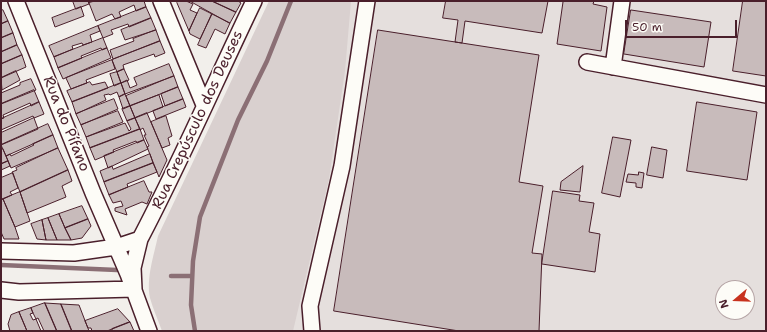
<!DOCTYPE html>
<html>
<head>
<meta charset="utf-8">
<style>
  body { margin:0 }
  #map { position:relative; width:767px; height:332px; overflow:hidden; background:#f2efeb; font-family:"Shantell Sans",sans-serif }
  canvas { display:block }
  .frame { position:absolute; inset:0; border:2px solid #4a1f2b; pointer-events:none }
  .north { position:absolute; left:715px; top:280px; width:40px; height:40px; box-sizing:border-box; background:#fdfcf7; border:1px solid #b5a4a5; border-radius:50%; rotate:251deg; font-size:11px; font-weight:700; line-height:16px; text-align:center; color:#4a1f2b }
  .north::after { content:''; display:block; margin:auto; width:14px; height:18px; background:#c8321e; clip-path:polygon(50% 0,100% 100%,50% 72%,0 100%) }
  .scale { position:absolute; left:625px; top:20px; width:112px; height:18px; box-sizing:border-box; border:2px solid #4a1f2b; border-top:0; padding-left:5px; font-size:12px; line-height:14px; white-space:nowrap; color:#4a1f2b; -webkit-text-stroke:3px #fdfcf7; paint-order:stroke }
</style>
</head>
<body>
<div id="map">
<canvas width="767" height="332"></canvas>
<div class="frame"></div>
<div class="north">N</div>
<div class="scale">50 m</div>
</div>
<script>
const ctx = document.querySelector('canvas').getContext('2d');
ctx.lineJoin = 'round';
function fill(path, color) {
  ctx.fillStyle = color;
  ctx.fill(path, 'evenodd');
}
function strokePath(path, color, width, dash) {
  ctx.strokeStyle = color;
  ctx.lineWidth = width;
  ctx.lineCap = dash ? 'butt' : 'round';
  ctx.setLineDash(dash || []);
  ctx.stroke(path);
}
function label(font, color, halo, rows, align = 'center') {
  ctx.font = font + ' "Shantell Sans",sans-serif';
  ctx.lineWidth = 3;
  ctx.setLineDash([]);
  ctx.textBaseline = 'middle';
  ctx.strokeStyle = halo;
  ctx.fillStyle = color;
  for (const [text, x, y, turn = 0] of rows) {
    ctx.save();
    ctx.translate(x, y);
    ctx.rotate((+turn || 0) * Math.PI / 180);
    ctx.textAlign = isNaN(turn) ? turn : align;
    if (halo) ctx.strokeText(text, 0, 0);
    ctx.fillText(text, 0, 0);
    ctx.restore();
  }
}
fill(new Path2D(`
  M 298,1 L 766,1 L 766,331 L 202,331 ZM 723,288 L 747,288 L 747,312 L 723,312 Z`), '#e5dfdd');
fill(new Path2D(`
  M 269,1 L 351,1 L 345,71 L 329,179 L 293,331 L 162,331 C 158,320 153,309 150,298 C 146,278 154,255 158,236 Z`), '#d9d0cf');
strokePath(new Path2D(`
  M 1,265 L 117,270
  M 171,276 L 192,276
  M 195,331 L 191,305 L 193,261 L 200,217 L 238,120 L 267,61 L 291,1`), '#8b6f75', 4.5);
const building = new Path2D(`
  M 73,1 L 88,1 L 89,4 L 76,9 Z
  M 95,1 L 144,1 L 146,7 L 136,11 L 134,5 L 119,12 L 121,17 L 115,19 L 112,14 L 96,21 L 89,3 Z
  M 178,1 L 186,1 L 193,4 L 190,10 L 197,13 L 189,31 L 177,3 Z
  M 190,1 L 212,1 L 236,12 L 230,23 Z
  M 212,1 L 238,1 L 241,3 L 236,12 Z
  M 446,1 L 548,1 L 542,33 L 465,21 L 462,43 L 455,42 L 458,20 L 443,18 Z
  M 556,1 L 594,1 L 593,4 L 607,7 L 601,51 L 557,44 L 563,2 Z
  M 743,1 L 766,1 L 766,76 L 733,71 Z
  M 81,7 L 84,16 L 55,27 L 52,18 Z
  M 146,7 L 151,18 L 129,27 L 128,24 L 111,30 L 113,34 L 103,38 L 98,26 Z
  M 200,8 L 212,14 L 200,39 L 190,34 L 189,31 Z
  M 3,10 L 8,21 L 1,24 L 1,11 Z
  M 631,10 L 711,22 L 704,67 L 624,54 Z
  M 212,14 L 230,23 L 225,34 L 215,29 L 206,48 L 198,45 Z
  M 151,18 L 156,30 L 125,40 L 121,30 Z
  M 8,21 L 13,33 L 1,38 L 1,24 Z
  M 98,26 L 100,31 L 90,35 L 92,42 L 83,45 L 82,43 L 72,46 L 73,49 L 54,57 L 49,46 Z
  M 156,30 L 160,41 L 113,59 L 110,50 L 134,41 L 133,39 Z
  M 378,30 L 539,55 L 519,182 L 543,186 L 532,253 L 542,254 L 539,331 L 459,331 L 334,311 Z
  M 13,33 L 17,45 L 1,52 L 1,38 Z
  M 103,38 L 107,48 L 102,50 L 101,48 L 81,56 L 82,58 L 58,68 L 54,57 Z
  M 160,41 L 165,53 L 155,57 L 154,54 L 123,65 L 124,69 L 117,72 L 112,60 Z
  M 17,45 L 22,55 L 1,64 L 1,52 Z
  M 107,48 L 111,58 L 63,79 L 58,68 Z
  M 22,55 L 26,67 L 1,78 L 1,64 Z
  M 112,60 L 115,69 L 86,80 L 87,83 L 71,89 L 66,78 Z
  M 169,64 L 174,76 L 125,94 L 121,83 L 127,80 L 130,88 L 137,85 L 134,78 Z
  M 124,69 L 129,80 L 121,83 L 117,72 Z
  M 16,71 L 20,80 L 2,90 L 1,78 Z
  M 117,72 L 121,83 L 114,86 L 110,74 Z
  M 174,76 L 178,87 L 130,106 L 126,96 Z
  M 31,79 L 36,90 L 1,104 L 1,93 L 20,85 L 20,83 Z
  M 90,82 L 92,85 L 105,82 L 108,88 L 72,102 L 67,91 Z
  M 121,83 L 125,94 L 119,97 L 117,92 L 110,95 L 109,94 L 104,95 L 106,100 L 76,114 L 72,102 Z
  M 178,87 L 183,99 L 165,106 L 161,94 Z
  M 34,90 L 39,102 L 31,106 L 30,103 L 3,115 L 4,118 L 1,119 L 1,104 Z
  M 125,94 L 130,106 L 123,109 L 119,97 Z
  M 159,95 L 163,107 L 135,118 L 130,106 Z
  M 114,99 L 118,109 L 81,125 L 76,114 Z
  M 183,99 L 186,107 L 156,119 L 153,111 Z
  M 39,102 L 44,114 L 34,118 L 33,116 L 1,130 L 1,119 Z
  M 697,102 L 757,112 L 747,180 L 687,171 Z
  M 130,106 L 135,118 L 127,121 L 122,109 Z
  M 118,111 L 123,122 L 86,137 L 81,125 Z
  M 147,113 L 167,160 L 159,177 L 147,147 L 149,146 L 144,135 L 146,135 L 143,128 L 140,130 L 135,118 Z
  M 166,116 L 172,136 L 168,138 L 170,145 L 162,148 L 151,122 Z
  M 34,118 L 38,129 L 1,145 L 1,133 Z
  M 135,118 L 140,129 L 90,148 L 86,137 L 125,123 L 129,131 L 131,129 L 127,121 Z
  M 48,124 L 53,135 L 6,156 L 1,145 Z
  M 140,129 L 144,140 L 137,143 L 136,141 L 113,150 L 114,152 L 95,160 L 90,148 Z
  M 53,135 L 58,148 L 11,168 L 6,156 L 10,154 L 11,156 L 34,145 L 33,144 Z
  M 613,137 L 631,140 L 620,197 L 602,193 Z
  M 144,140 L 148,149 L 108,168 L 104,156 Z
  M 652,147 L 667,150 L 663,178 L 647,175 Z
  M 58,148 L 68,170 L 20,192 L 12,172 L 17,170 L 16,168 Z
  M 3,149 L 8,161 L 1,164 L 1,150 Z
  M 150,154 L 153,163 L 104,182 L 100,171 L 112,166 L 113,169 Z
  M 8,161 L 10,166 L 1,170 L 1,164 Z
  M 153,163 L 157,172 L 127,184 L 128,187 L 109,195 L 104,182 Z
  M 583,166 L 580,192 L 560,190 L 561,182 Z
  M 68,170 L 72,181 L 62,186 L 66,197 L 27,213 L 20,192 Z
  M 639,172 L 644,173 L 642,188 L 636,187 L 636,183 L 626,182 L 628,174 L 638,175 Z
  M 13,173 L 18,188 L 10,192 L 12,195 L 1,200 L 1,178 Z
  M 144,181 L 149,192 L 152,192 L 147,204 L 142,202 L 125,209 L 127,215 L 115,211 L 115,208 L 123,206 L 121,201 L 113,203 L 109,195 Z
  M 553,191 L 580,195 L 579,201 L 594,203 L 589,232 L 600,234 L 595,272 L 542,264 Z
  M 20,192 L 30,221 L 15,227 L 3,199 Z
  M 3,199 L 15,227 L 19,239 L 4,239 L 1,232 L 1,200 Z
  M 82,206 L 88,219 L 65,228 L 59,214 Z
  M 59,214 L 65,228 L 71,240 L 57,240 L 48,218 Z
  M 48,218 L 57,240 L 46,240 L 42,220 Z
  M 88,219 L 91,226 L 82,238 L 71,240 L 65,228 Z
  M 42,220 L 46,240 L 37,239 L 31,224 Z
  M 45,303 L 61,304 L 72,331 L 57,331 Z
  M 45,303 L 57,331 L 44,331 L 38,318 L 36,319 L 33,313 L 31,308 Z
  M 61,304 L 79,305 L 89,331 L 72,331 Z
  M 31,308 L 33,313 L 30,314 L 33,320 L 36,319 L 41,331 L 27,331 L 19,312 Z
  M 118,309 L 130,322 L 107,331 L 92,331 L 91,328 L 88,328 L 85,321 Z
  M 19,312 L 27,331 L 10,331 L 8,324 L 11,315 Z
  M 130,322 L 134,331 L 112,331 L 112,329 Z`);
fill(building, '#c8bbbb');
strokePath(building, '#4a1f2b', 1);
const minor = new Path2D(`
  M 16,1 L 93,193 L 128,274 L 149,331
  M 161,1 L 204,105
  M 587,62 L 766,95
  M 613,67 L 622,1
  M 1,251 L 74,253 L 116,247 L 140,239 C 181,161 216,80 254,1
  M 1,290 L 19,292 L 134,289 L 133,268 L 140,239
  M 312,331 L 310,306 L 342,166 L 367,1`);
strokePath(minor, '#4a1f2b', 18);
strokePath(minor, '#fdfcf7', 15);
label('15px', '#4a1f2b', '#fdfcf7', [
  ["Rua Crepúsculo dos Deuses",198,120,-65],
  ["Rua do Pífano",66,124,68]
]);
</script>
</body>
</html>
